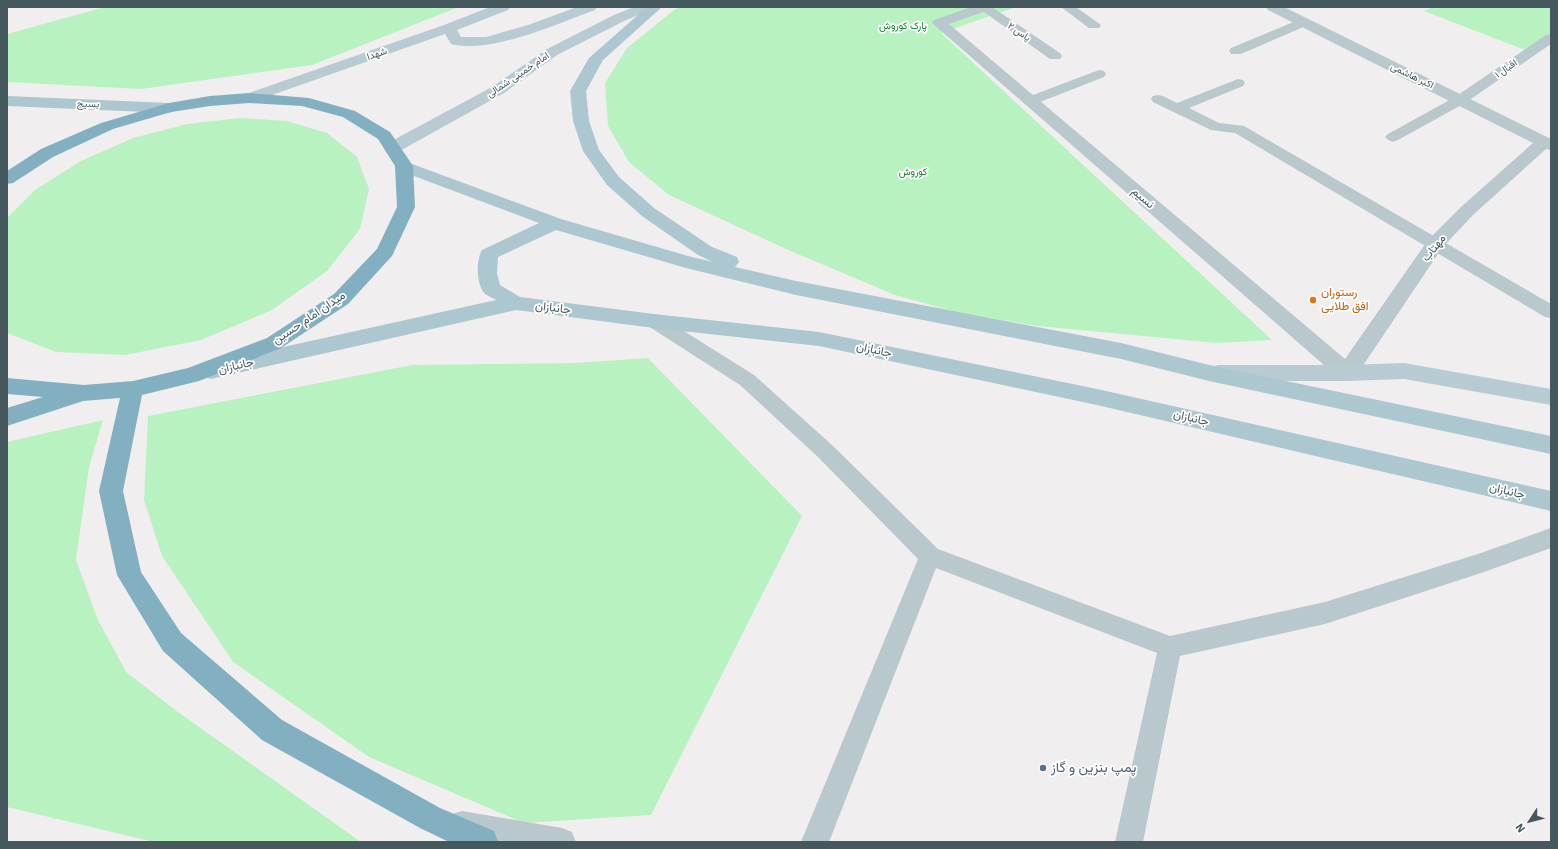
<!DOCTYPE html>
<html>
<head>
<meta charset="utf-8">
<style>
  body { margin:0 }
  #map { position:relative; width:1558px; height:849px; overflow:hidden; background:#f1eeef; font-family:"IBM Plex Sans",sans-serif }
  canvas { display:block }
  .frame { position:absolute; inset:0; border:8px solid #45585d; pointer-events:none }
  .north { position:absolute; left:1510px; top:801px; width:40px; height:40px; -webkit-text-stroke:3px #fff; paint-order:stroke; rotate:234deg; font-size:11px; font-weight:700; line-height:16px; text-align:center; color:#45585d }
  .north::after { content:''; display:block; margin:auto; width:14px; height:18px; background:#45585d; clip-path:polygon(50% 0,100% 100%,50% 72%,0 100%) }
</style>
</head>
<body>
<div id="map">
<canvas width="1558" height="849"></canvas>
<div class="frame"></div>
<div class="north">N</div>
</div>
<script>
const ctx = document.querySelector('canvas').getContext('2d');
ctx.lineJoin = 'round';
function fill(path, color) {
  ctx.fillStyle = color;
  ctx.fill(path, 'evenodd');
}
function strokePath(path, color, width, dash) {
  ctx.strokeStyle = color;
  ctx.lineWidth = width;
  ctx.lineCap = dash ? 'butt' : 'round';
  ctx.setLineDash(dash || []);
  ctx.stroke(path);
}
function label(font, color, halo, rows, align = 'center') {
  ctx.font = font + ' "IBM Plex Sans",Vazirmatn,sans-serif';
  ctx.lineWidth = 3.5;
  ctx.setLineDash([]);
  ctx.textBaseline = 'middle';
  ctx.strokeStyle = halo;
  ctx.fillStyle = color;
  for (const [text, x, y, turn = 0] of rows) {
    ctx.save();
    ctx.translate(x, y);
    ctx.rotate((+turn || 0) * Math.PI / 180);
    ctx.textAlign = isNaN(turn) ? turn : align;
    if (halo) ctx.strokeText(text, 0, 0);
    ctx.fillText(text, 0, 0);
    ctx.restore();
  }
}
fill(new Path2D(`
  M 105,7 L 459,7 L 312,65 L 141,89 L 7,82 L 7,34 Z
  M 680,7 L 1016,7 L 941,33 L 1272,340 L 1216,343 L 1038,326 L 956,312 L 895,295 L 786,249 L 669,195 L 629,162 L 608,126 L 605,83 L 627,48 L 674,10 Z
  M 1433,7 L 1551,7 L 1551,35 L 1525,50 L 1424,11 Z
  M 240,118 L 287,121 L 327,133 L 357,157 L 369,189 L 360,229 L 327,271 L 272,310 L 201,340 L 125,355 L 56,352 L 7,333 L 7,218 L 35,190 L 81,161 L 133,138 L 187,124 Z
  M 648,358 L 802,516 L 651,815 L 524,823 L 369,757 L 233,662 L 162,556 L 144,500 L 148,416 L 412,365 L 575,363 Z
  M 103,420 L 89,467 L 76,560 L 98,620 L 126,672 L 178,712 L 361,842 L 154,842 L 7,807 L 7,442 Z`), '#b9f2c1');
fill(new Path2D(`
  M 977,7 L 992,7 L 1060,53 L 1062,56 L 1060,59 L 1050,59 Z
  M 1061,7 L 1076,7 L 1101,25 L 1099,28 L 1089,28 Z
  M 1303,18 L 1308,19 L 1310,22 L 1308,25 L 1241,54 L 1231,54 L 1229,51 L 1231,48 Z
  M 1551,34 L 1551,44 L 1465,103 L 1398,140 L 1393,142 L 1388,140 L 1385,137 L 1388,134 L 1455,97 L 1546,35 Z
  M 1099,70 L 1104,71 L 1106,74 L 1104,77 L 1035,104 L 1030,105 L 1025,104 L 1023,101 L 1025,98 Z
  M 1238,79 L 1243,80 L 1245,83 L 1243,86 L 1189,108 L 1219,123 L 1244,126 L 1551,304 L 1551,318 L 1545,317 L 1235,133 L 1211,130 L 1153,102 L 1151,99 L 1153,96 L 1158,95 L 1163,96 L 1177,103 Z
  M 654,314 L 660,316 L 754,375 L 832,445 L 938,549 L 1170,636 L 1325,602 L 1481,553 L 1551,528 L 1551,548 L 1481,573 L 1325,624 L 1180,656 L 1143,842 L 1115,842 L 1157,653 L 936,568 L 829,842 L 801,842 L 918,559 L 818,457 L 740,385 L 648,326 L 645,321 L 648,316 Z
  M 462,811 L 562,828 L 572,832 L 576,842 C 538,842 487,848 452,834 L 449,824 L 452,814 Z`), '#b9c8cd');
fill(new Path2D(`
  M 971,7 L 991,7 L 989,10 L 949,24 L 1345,359 L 1428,240 L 1461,207 L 1533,143 L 1268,10 L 1266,7 L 1284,7 L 1551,139 L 1551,150 L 1546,149 L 1473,215 L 1442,248 L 1354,379 L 1347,381 L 1340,379 L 932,23 L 934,20 Z`), '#b9c8cd');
fill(new Path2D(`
  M 490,7 L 510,7 L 508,10 L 457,30 L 461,37 L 486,37 L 528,25 L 577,7 L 597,7 L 595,10 C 556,24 492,54 451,44 L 445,34 L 255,101 L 249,103 L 243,101 L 241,98 L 243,95 L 444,25 Z
  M 634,7 L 653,7 L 651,10 L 624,21 L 557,55 L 504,93 L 398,152 L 392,153 L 386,152 L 384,148 L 386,144 L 492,87 L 547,49 L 614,15 Z
  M 1404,363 L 1551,389 L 1551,405 L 1404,379 L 1347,381 L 1218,381 L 1211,379 L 1207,373 L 1211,367 L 1218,365 L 1347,365 Z`), '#b8cbd2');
fill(new Path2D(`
  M 647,7 L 662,7 L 603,60 L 586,91 L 589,121 L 599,150 L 619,177 L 654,208 L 712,247 L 737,257 L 739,262 L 735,267 L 796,281 L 1121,343 L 1209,365 L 1551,436 L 1551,454 L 1209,381 L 1121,359 L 796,295 L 686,268 L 556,230 L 498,257 L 497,273 L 500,285 L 520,297 L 654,314 L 819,332 L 1097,389 L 1551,491 L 1551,511 L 1097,405 L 819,346 L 654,328 L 516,310 L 211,379 L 204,377 L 201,371 L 204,365 L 211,363 L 496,300 C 493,298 488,296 485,294 C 476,284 476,260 482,250 L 539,223 L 398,170 L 395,166 L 398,162 L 404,161 L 561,219 L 688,256 L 713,262 L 698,255 L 642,216 L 607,185 L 583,151 L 573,121 L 570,91 L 589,58 Z
  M 7,96 L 169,103 L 175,105 L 177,108 L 175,111 L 169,113 L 7,106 Z`), '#acc7d0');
fill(new Path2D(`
  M 249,93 L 309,98 L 355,111 L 390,132 L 413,166 L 415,207 L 392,256 L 348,304 L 281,348 L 199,381 L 142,395 L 123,491 L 141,572 L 181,633 L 282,720 L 440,808 L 494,831 L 498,842 L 449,842 L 420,828 L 262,740 L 163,651 L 117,575 L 99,491 L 120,398 L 83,401 L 7,426 L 7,408 L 43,397 L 7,394 L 7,378 L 84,385 L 133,381 L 188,368 L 267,338 L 334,294 L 377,249 L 397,207 L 395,166 L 378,139 L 343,117 L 302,106 L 249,103 L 210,106 L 171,112 L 113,129 L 53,157 L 13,183 L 7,184 L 7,171 L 41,149 L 101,123 L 169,103 L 210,96 Z`), '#82b0c1');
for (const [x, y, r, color] of [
  [1313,300,4,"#e8710a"],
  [1043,768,4,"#5c6f8a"]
]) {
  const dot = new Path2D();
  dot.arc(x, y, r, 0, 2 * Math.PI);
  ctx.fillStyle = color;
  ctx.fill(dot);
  strokePath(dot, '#fff', 1.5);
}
label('10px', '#10842d', '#fff', [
  ["پارک کوروش",903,26],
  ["کوروش",913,172]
]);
label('10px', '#45585d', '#fff', [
  ["یاس ۲",1019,32,34],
  ["شهدا",377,54,-19],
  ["اقبال ۱",1506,69,-34],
  ["امام خمینی شمالی",518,75,-34],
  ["اکبر هاشمی",1412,76,26],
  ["بسیج",88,104,2]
]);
label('12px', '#45585d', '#fff', [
  ["نسیم",1143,198,41],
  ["مهتاب",1434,248,-51],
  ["جانبازان",553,308,7],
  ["میدان امام حسین",309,318,-34],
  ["جانبازان",874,350,12],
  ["جانبازان",236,366,-13],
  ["جانبازان",1191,418,13],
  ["جانبازان",1507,491,13]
]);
label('12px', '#c56008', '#fff', [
  ["رستوران",1321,293],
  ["افق طلایی",1321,307]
], 'left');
label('14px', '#4e5e75', '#fff', [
  ["پمپ بنزین و گاز",1051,768]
], 'left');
</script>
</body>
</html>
